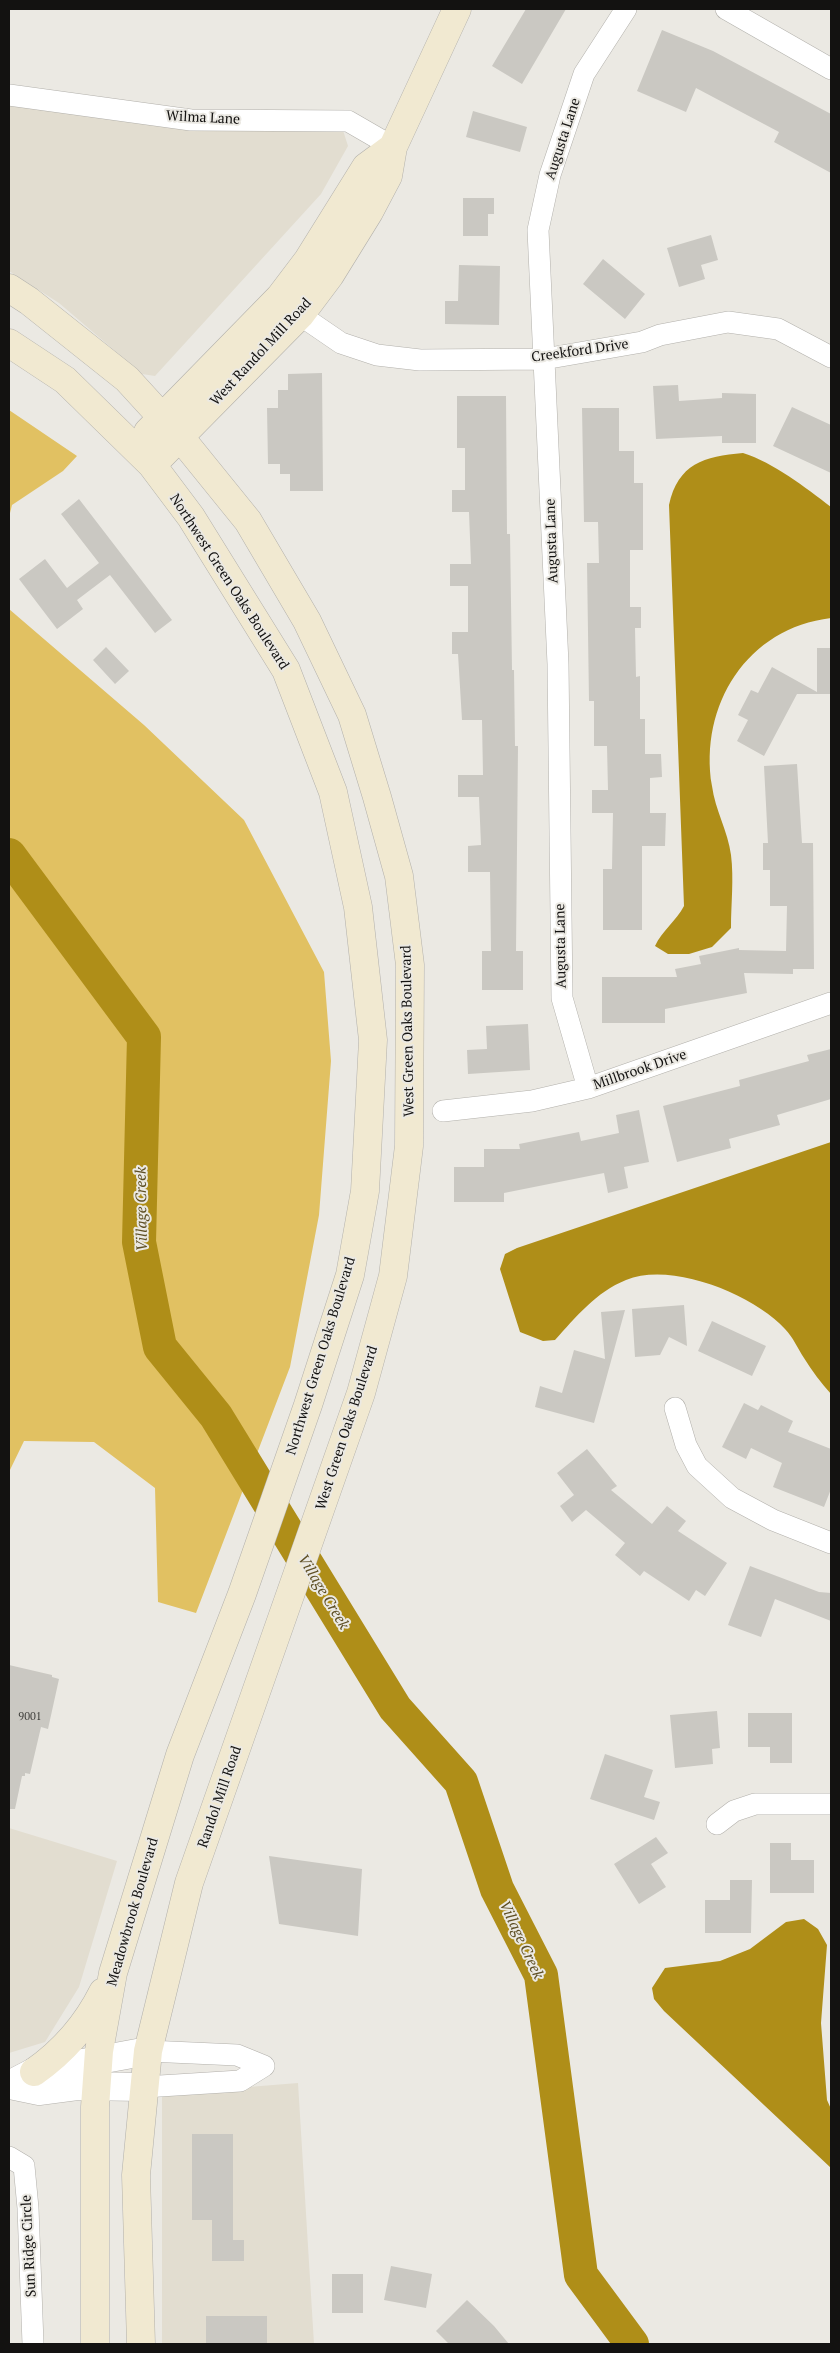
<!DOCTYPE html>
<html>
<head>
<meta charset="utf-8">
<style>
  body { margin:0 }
  #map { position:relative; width:840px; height:2353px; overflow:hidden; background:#ebe9e3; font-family:"PT Serif",serif }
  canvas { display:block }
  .frame { position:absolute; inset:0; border:10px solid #131211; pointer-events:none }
</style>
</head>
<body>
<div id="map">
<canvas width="840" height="2353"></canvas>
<div class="frame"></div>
</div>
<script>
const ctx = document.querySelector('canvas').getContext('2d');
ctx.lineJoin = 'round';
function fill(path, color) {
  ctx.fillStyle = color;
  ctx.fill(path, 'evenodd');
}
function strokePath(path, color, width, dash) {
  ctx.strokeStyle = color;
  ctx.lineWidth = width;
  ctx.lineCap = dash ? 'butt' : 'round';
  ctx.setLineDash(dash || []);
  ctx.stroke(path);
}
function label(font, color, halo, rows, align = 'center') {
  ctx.font = font + ' "PT Serif",serif';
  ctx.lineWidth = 4;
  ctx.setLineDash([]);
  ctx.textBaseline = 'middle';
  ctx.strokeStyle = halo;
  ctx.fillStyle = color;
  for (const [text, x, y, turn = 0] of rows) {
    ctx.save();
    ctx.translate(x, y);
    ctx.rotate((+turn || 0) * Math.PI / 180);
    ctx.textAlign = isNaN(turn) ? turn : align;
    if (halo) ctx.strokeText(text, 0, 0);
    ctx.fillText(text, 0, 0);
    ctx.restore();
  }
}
fill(new Path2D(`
  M 9,101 L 341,124 L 348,146 L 321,194 L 155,376 L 142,374 L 59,303 L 9,271 Z
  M 9,1828 L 117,1861 L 79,1987 L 45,2042 L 9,2053 Z
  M 298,2083 L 314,2344 L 162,2344 L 162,2094 Z`), '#e2ddd0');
fill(new Path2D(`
  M 9,410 L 77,456 L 63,471 L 12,505 L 9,517 Z
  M 9,609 L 144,725 L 244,820 L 324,972 L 331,1061 L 319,1215 L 290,1367 L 196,1613 L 158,1602 L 155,1488 L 94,1442 L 24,1441 L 9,1472 Z`), '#e1c162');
fill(new Path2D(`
  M 743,453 C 774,463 805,487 831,507 L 831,618 C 747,628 699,705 712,786 C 715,810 728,831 731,855 C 734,879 731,904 731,928 L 712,947 L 689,954 L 668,954 L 655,946 C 662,931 676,921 684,906 L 669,505 C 678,464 704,456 743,453 Z
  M 831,1142 L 831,1394 C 821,1383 812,1371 804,1358 C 798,1349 793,1337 785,1329 C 754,1295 672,1261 626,1280 C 596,1292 576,1317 555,1340 L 543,1341 L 520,1332 L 500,1269 L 505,1254 L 517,1248 Z
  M 804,1919 L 818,1929 L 827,1945 L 821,2023 L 827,2100 L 831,2109 L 831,2168 L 664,2011 L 654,1999 L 652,1988 L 665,1968 L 720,1961 L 750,1949 L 786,1922 Z`), '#af8e18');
strokePath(new Path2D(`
  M 9,855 L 144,1037 L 139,1242 L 160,1347 L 216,1416 L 395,1708 L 461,1782 L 497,1889 L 541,1975 L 581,2275 L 632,2344`), '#af8e18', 34);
fill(new Path2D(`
  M 526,9 L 566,9 L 522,84 L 492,66 Z
  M 662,30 L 713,51 L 831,114 L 831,173 L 774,142 L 779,132 L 696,88 L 686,112 L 637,91 Z
  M 473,111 L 527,127 L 520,152 L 466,137 Z
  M 463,198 L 494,198 L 494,214 L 488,214 L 488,236 L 463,236 Z
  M 711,235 L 718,260 L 701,265 L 705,279 L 679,287 L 667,248 Z
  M 603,259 L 645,294 L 625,319 L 583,284 Z
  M 459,265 L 500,266 L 499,325 L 445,324 L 445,301 L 458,301 Z
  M 322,373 L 323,491 L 290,491 L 290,474 L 280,474 L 280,464 L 268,464 L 267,408 L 278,408 L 278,390 L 288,390 L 288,374 Z
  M 678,385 L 679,401 L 722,398 L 722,393 L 756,394 L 756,443 L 722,443 L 722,436 L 656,439 L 653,386 Z
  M 457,396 L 506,396 L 507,534 L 510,534 L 512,670 L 514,670 L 515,746 L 518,746 L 516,951 L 523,951 L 523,990 L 482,990 L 482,951 L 491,951 L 490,872 L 468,872 L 468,846 L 481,845 L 479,797 L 458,797 L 458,775 L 483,775 L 482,720 L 462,720 L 458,654 L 452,654 L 452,632 L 468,632 L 468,586 L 450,586 L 450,564 L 471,564 L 469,512 L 452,512 L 452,490 L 465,490 L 465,448 L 457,448 Z
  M 792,407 L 831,425 L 831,473 L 773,446 Z
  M 582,408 L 619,408 L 619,451 L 634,451 L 634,483 L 643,483 L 643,550 L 630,550 L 630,607 L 641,607 L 641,628 L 635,628 L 636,677 L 640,676 L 640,719 L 645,719 L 645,754 L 661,754 L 662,777 L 650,778 L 650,813 L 666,813 L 665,846 L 642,846 L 642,930 L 603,930 L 603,869 L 612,869 L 613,813 L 592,813 L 592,790 L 608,790 L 607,746 L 594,746 L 594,701 L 589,701 L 587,563 L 599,563 L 598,522 L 584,522 Z
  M 79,499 L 172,620 L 155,633 L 110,575 L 77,600 L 83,609 L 57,629 L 19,579 L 45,559 L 67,588 L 99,563 L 61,514 Z
  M 106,647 L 129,671 L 115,684 L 93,660 Z
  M 817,648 L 831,648 L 831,694 L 797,694 L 764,756 L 737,741 L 748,720 L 738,715 L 751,690 L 758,693 L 772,667 L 817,692 Z
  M 797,764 L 802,843 L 813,843 L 814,969 L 793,969 L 793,974 L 744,973 L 747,993 L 665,1009 L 665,1023 L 602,1023 L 602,977 L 677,977 L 675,969 L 701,964 L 699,956 L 739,948 L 739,950 L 786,951 L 787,906 L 770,906 L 770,870 L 763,870 L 763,843 L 768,843 L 764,766 Z
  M 528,1024 L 530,1070 L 468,1074 L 467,1050 L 487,1049 L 486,1026 Z
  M 831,1049 L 831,1099 L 777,1115 L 780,1125 L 729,1139 L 731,1148 L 677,1162 L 663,1106 L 740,1086 L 739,1080 L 809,1061 L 807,1055 Z
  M 639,1110 L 649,1162 L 624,1167 L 628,1188 L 608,1193 L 604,1173 L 504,1193 L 504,1202 L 454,1202 L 454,1167 L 484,1167 L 484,1149 L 520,1149 L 519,1144 L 579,1132 L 581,1141 L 619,1133 L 616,1115 Z
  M 684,1305 L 687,1346 L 669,1337 L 660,1355 L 635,1357 L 632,1309 Z
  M 625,1310 L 594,1423 L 535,1407 L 540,1386 L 562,1393 L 574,1350 L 605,1359 L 601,1312 Z
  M 712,1321 L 766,1346 L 752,1376 L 698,1351 Z
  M 744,1403 L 758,1410 L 761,1405 L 793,1421 L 788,1432 L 831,1449 L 831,1489 L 824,1507 L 773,1487 L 782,1463 L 751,1448 L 746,1459 L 722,1447 Z
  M 587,1449 L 617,1486 L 611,1490 L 652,1524 L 667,1506 L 686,1521 L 678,1531 L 727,1563 L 705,1596 L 696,1590 L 689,1601 L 644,1571 L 640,1576 L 615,1555 L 625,1543 L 586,1510 L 572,1522 L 560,1506 L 574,1495 L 557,1473 Z
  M 750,1566 L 819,1592 L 831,1593 L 831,1621 L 775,1599 L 761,1637 L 728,1625 Z
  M 9,1665 L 52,1675 L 52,1677 L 59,1679 L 48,1729 L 41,1727 L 30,1774 L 25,1773 L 25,1776 L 22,1776 L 15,1809 L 9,1809 Z
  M 717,1711 L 720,1748 L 712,1749 L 713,1764 L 675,1768 L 670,1715 Z
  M 748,1713 L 792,1713 L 792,1763 L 770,1763 L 770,1747 L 748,1747 Z
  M 605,1754 L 653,1770 L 644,1797 L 660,1802 L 654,1820 L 590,1799 Z
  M 656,1837 L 668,1853 L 651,1864 L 666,1887 L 639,1904 L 614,1864 Z
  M 770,1843 L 791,1843 L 791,1860 L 814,1860 L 814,1893 L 770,1893 Z
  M 269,1856 L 362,1869 L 358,1936 L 279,1924 Z
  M 730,1880 L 752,1880 L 751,1933 L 705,1933 L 705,1900 L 730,1900 Z
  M 192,2134 L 233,2134 L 233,2240 L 244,2240 L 244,2261 L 212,2261 L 212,2220 L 192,2220 Z
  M 391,2266 L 432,2274 L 426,2308 L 384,2300 Z
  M 332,2274 L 363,2274 L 363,2313 L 332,2313 Z
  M 467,2300 L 494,2326 L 509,2344 L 449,2344 L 436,2331 Z
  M 206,2316 L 267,2316 L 267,2344 L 206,2344 Z`), '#cac8c2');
const minor = new Path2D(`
  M 726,9 L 831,69
  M 9,95 L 191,120 L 348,121 L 393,147
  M 300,315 L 341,343 L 377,355 L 420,360 L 544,359 L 642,342 L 660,335 L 728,322 L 778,329 L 831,357
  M 588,1088 L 562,998 L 558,664 L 538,230 L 550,175 L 584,74 L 626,9
  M 443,1111 L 532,1101 L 588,1088 L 831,1003
  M 675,1408 L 686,1445 L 697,1466 L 732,1498 L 773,1520 L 831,1543
  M 717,1824 L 734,1811 L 755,1804 L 831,1804
  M 148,2051 L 237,2055 L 264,2066
  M 144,2087 L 240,2081 L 264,2066
  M 9,2157 L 24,2166 L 28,2208 L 33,2344`);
const tertiary = new Path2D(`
  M 9,2085 L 34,2072 L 148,2051
  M 10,2085 L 39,2091 L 77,2086 L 144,2087`);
const secondary = new Path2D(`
  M 9,288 L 29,301 L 127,379 L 180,437 L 248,521 L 307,621 L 352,715 L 377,797 L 399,876 L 410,965 L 409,1146 L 393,1276 L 361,1393 L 189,1883 L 148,2051 L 136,2175 L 141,2344
  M 9,343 L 65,380 L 152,465 L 191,517 L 286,670 L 333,792 L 358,907 L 373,1040 L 365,1191 L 350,1275 L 308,1405 L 242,1594 L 180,1755 L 113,1973 L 99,2051 L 95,2107 L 95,2344
  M 148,432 L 280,297 L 308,260 L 366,167 L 393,147
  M 152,465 L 300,315 L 330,275 L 369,212 L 388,176 L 393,147 L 457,9
  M 34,2072 C 64,2051 87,2024 103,1992`);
strokePath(minor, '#b2b0ab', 22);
strokePath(tertiary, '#b2b0ab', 29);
strokePath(secondary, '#b2b0ab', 29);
strokePath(minor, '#fff', 21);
strokePath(tertiary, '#fff', 28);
strokePath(secondary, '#f1e9d1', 28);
label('11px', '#41403d', null, [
  ["9001",30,1717]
]);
label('14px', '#131211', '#ebe9e3', [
  ["Wilma Lane",203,118,3],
  ["Augusta Lane",563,139,-72],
  ["Creekford Drive",580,351,-8],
  ["West Randol Mill Road",261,352,-47],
  ["Augusta Lane",552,541,-92],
  ["Northwest Green Oaks Boulevard",229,582,57],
  ["Augusta Lane",561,946,-91],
  ["West Green Oaks Boulevard",408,1031,-91],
  ["Millbrook Drive",640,1070,-19],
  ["Northwest Green Oaks Boulevard",321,1356,-73],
  ["West Green Oaks Boulevard",347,1428,-72],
  ["Randol Mill Road",220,1797,-71],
  ["Meadowbrook Boulevard",133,1912,-74],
  ["Sun Ridge Circle",29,2246,-93]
]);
label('italic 15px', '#5e4f24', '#ebe9e3', [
  ["Village Creek",142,1209,-91],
  ["Village Creek",323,1592,59],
  ["Village Creek",521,1940,65]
]);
</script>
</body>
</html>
